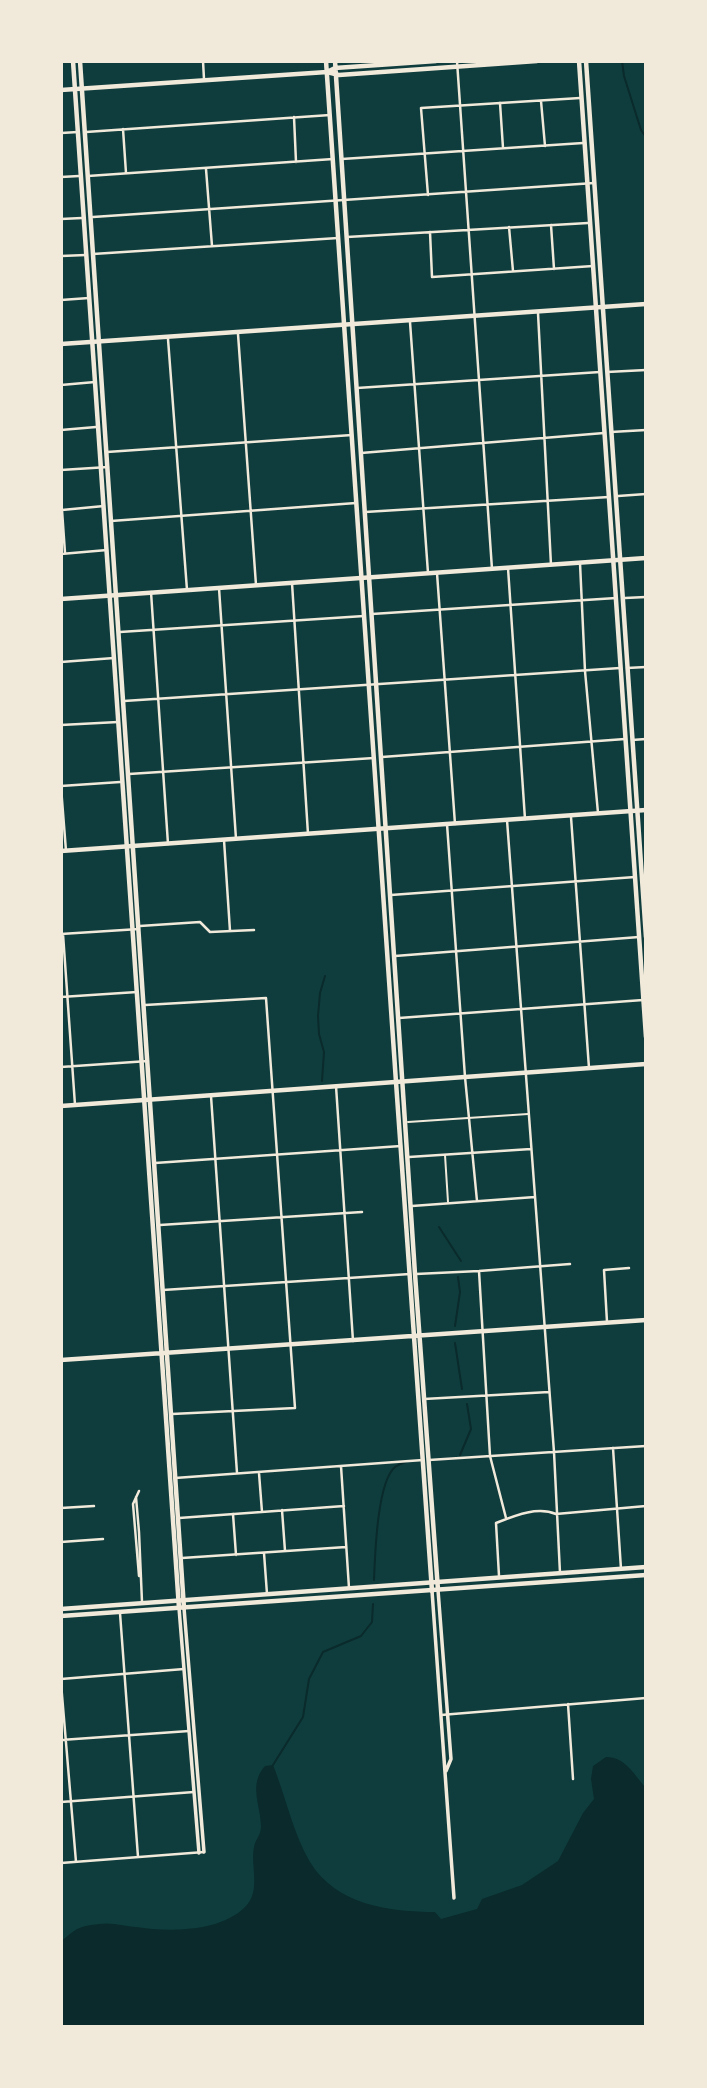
<!DOCTYPE html>
<html>
<head>
<meta charset="utf-8">
<style>
  body { margin:0 }
  #map { position:relative; width:707px; height:2088px; overflow:hidden; background:#0f3d3e; font-family:"Sofia Sans Condensed",sans-serif }
  canvas { display:block }
  .frame { position:absolute; inset:0; border:63px solid #f1e9da; pointer-events:none }
</style>
</head>
<body>
<div id="map">
<canvas width="707" height="2088"></canvas>
<div class="frame"></div>
</div>
<script>
const ctx = document.querySelector('canvas').getContext('2d');
ctx.lineJoin = 'round';
function fill(path, color) {
  ctx.fillStyle = color;
  ctx.fill(path, 'evenodd');
}
function strokePath(path, color, width, dash) {
  ctx.strokeStyle = color;
  ctx.lineWidth = width;
  ctx.lineCap = dash ? 'butt' : 'round';
  ctx.setLineDash(dash || []);
  ctx.stroke(path);
}
fill(new Path2D(`
  M 606,1757 C 626,1757 634,1775 646,1788 L 646,2027 L 61,2027 L 61,1941 C 66,1938 69,1934 74,1931 C 81,1926 91,1925 99,1924 C 112,1922 124,1926 136,1927 C 169,1932 219,1932 244,1908 C 262,1892 250,1867 254,1847 C 255,1840 261,1835 261,1827 C 261,1805 248,1785 265,1766 L 273,1765 L 275,1770 C 286,1799 294,1835 310,1862 C 336,1905 390,1912 435,1912 L 441,1919 L 477,1909 L 482,1899 L 522,1885 L 558,1861 L 583,1813 L 594,1799 L 591,1779 L 593,1766 Z`), '#0a2a2b');
strokePath(new Path2D(`
  M 622,61 L 624,76 L 641,130 L 646,137
  M 322,1081 L 324,1052 L 319,1034 L 318,1016 L 320,993 L 325,976
  M 439,1227 L 461,1261
  M 455,1326 L 460,1292 L 458,1277
  M 455,1343 L 462,1389
  M 460,1455 L 471,1429 L 467,1404
  M 374,1580 C 375,1556 377,1482 395,1467 C 396,1466 405,1462 406,1462
  M 273,1765 L 303,1717 L 309,1679 L 323,1652 L 361,1636 L 372,1622 L 373,1604`), '#0a2a2b', 2);
strokePath(new Path2D(`
  M 408,1122 L 528,1114
  M 445,1155 L 448,1202`), '#f1e9da', 2);
strokePath(new Path2D(`
  M 203,61 L 204,79
  M 457,61 L 492,569
  M 541,101 L 545,146
  M 500,103 L 503,148
  M 294,117 L 296,162
  M 123,129 L 126,173
  M 86,132 L 330,115
  M 61,133 L 78,132
  M 342,159 L 583,143
  M 206,169 L 212,246
  M 88,176 L 333,159
  M 61,177 L 79,176
  M 428,195 L 421,108 L 580,98
  M 93,217 L 594,183
  M 61,219 L 82,218
  M 551,225 L 554,269
  M 509,227 L 513,271
  M 430,232 L 432,277 L 593,266
  M 347,237 L 588,223
  M 93,254 L 338,238
  M 61,256 L 86,255
  M 61,300 L 89,298
  M 538,313 L 551,565
  M 410,322 L 428,573
  M 238,334 L 256,585
  M 168,339 L 187,590
  M 607,372 L 646,370
  M 61,385 L 95,382
  M 357,388 L 600,372
  M 61,430 L 96,427
  M 611,432 L 646,430
  M 107,452 L 352,435
  M 361,453 L 604,433
  M 61,470 L 108,467
  M 618,496 L 646,494
  M 62,510 L 65,553
  M 62,510 L 104,506
  M 365,512 L 609,497
  M 111,521 L 356,503
  M 61,554 L 107,550
  M 580,563 L 585,671 L 598,813
  M 508,568 L 525,819
  M 437,573 L 455,824
  M 292,583 L 308,834
  M 219,588 L 236,839
  M 151,592 L 168,844
  M 625,598 L 646,597
  M 372,614 L 616,598
  M 120,632 L 364,616
  M 61,662 L 114,658
  M 627,668 L 646,667
  M 124,701 L 620,668
  M 61,725 L 118,722
  M 632,740 L 646,739
  M 382,757 L 625,739
  M 129,774 L 374,758
  M 61,786 L 120,782
  M 61,787 L 66,851
  M 571,817 L 589,1068
  M 507,820 L 554,1452 L 560,1573
  M 447,824 L 465,1077 L 477,1201
  M 224,840 L 230,931
  M 391,895 L 635,877
  M 140,926 L 200,922 L 210,932 L 254,930
  M 61,934 L 139,929
  M 63,934 L 75,1105
  M 395,956 L 639,937
  M 61,997 L 137,992
  M 145,1005 L 266,998 L 295,1408 L 172,1414
  M 399,1018 L 643,1000
  M 61,1067 L 148,1061
  M 336,1086 L 353,1341
  M 211,1096 L 237,1473
  M 409,1157 L 531,1149
  M 155,1163 L 401,1146
  M 412,1206 L 535,1197
  M 160,1225 L 362,1212
  M 479,1271 L 490,1456 L 506,1518
  M 416,1274 L 479,1271 L 570,1264
  M 163,1290 L 410,1274
  M 607,1322 L 604,1270 L 629,1268
  M 424,1399 L 549,1392
  M 613,1448 L 621,1569
  M 429,1460 L 646,1446
  M 341,1466 L 349,1588
  M 259,1473 L 262,1512
  M 175,1478 L 423,1460
  M 136,1497 L 139,1532 L 142,1602
  M 61,1508 L 94,1506
  M 282,1510 L 285,1551
  M 233,1514 L 236,1555
  M 179,1518 L 344,1506
  M 61,1542 L 103,1539
  M 264,1553 L 267,1594
  M 182,1558 L 346,1547
  M 139,1576 L 133,1504 L 139,1491
  M 499,1576 L 496,1523 C 514,1516 537,1506 556,1514 L 646,1506
  M 120,1613 L 138,1857
  M 61,1679 L 184,1669
  M 61,1683 L 76,1862
  M 568,1704 L 573,1779
  M 441,1715 L 646,1698
  M 61,1740 L 189,1731
  M 61,1802 L 194,1792
  M 61,1863 L 204,1852`), '#f1e9da', 2.5);
strokePath(new Path2D(`
  M 438,1590 L 451,1759 L 446,1771
  M 432,1591 L 454,1898
  M 179,1608 L 199,1853
  M 184,1608 L 204,1852`), '#f1e9da', 3.5);
strokePath(new Path2D(`
  M 73,61 L 179,1608
  M 80,61 L 184,1608
  M 326,61 L 396,1082 L 432,1591
  M 335,61 L 415,1274 L 438,1590
  M 579,61 L 646,1037
  M 586,61 L 646,937
  M 327,72 L 339,75 L 537,61
  M 61,90 L 327,72 L 335,68 L 436,61
  M 61,1360 L 646,1320`), '#f1e9da', 4.5);
strokePath(new Path2D(`
  M 61,344 L 646,304
  M 61,599 L 646,558
  M 61,851 L 646,810
  M 61,1106 L 646,1064
  M 61,1609 L 646,1567
  M 61,1616 L 646,1575`), '#f1e9da', 4.5);
</script>
</body>
</html>
